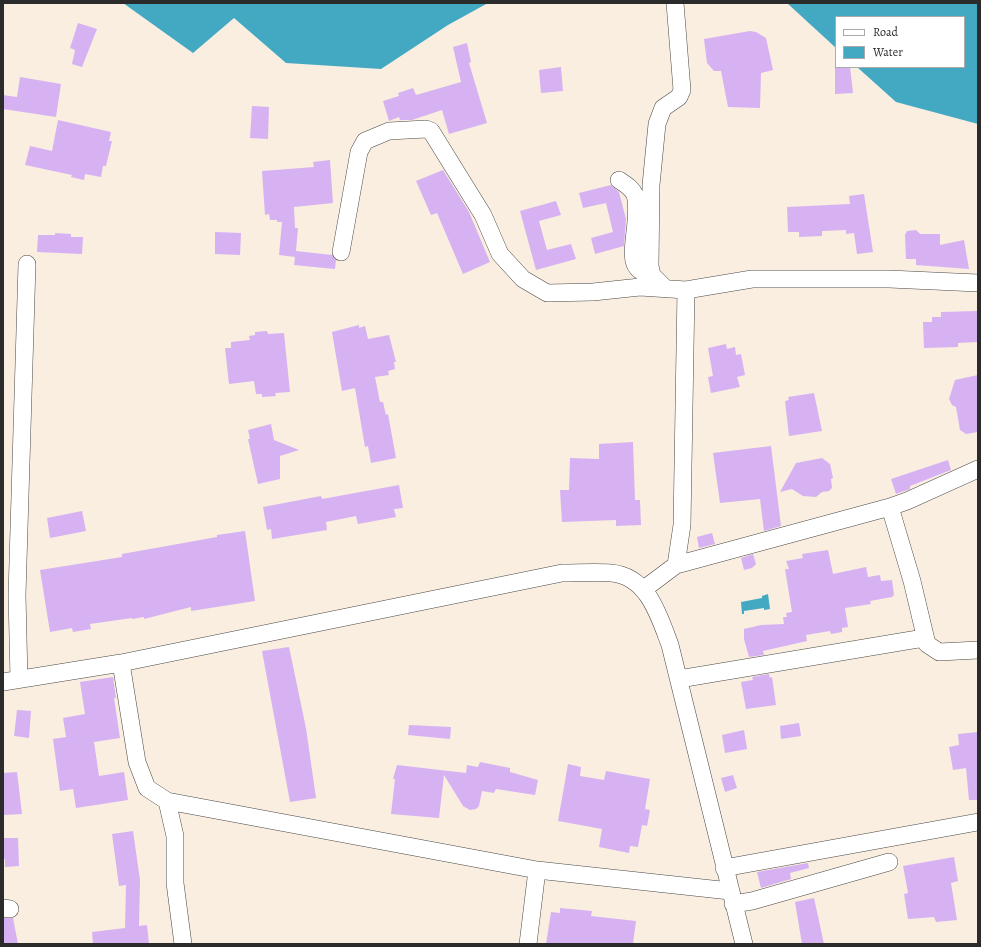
<!DOCTYPE html>
<html>
<head>
<meta charset="utf-8">
<style>
  body { margin:0 }
  #map { position:relative; width:981px; height:947px; overflow:hidden; background:#f9eee0; font-family:Alegreya,serif }
  canvas { display:block }
  .frame { position:absolute; inset:0; border:4px solid #2b2b2b; pointer-events:none }
  .legend { position:absolute; left:835px; top:16px; width:130px; height:52px; box-sizing:border-box; background:#fff; border:1px solid #aaa; margin:0; padding:5px 7px; list-style:none; font-size:12px; color:#2b2b2b }
  .legend li { display:flex; align-items:center; gap:8px; height:20px }
  .legend b { width:20px; border:1px solid #aaa }
</style>
</head>
<body>
<div id="map">
<canvas width="981" height="947"></canvas>
<div class="frame"></div>
<ul class="legend">
<li><b style="height:5px;background:#fff"></b>Road</li>
<li><b style="height:11px;background:#43a9c3"></b>Water</li>
</ul>
</div>
<script>
const ctx = document.querySelector('canvas').getContext('2d');
ctx.lineJoin = 'round';
function fill(path, color) {
  ctx.fillStyle = color;
  ctx.fill(path, 'evenodd');
}
function strokePath(path, color, width, dash) {
  ctx.strokeStyle = color;
  ctx.lineWidth = width;
  ctx.lineCap = dash ? 'butt' : 'round';
  ctx.setLineDash(dash || []);
  ctx.stroke(path);
}
fill(new Path2D(`
  M 123,3 L 488,3 L 448,25 L 381,69 L 286,63 L 234,18 L 193,53 Z
  M 787,3 L 978,3 L 978,124 L 896,102 L 857,67 L 964,67 L 964,17 L 836,17 L 836,48 Z
  M 768,594 L 770,609 L 764,610 L 764,608 L 744,611 L 744,614 L 742,614 L 741,602 L 762,598 L 762,596 Z`), '#43a9c3');
fill(new Path2D(`
  M 78,23 L 97,29 L 82,67 L 72,64 L 75,50 L 70,48 Z
  M 750,31 L 756,32 L 766,38 L 773,70 L 761,73 L 760,108 L 728,107 L 721,71 L 714,71 L 707,63 L 704,39 Z
  M 467,43 L 471,62 L 469,63 L 487,123 L 449,134 L 442,110 L 412,120 L 400,120 L 399,117 L 389,121 L 383,101 L 399,96 L 398,93 L 413,88 L 416,95 L 461,82 L 453,47 Z
  M 561,67 L 563,91 L 541,93 L 539,70 Z
  M 850,67 L 853,93 L 835,94 L 835,68 Z
  M 20,77 L 61,84 L 56,117 L 3,109 L 3,95 L 17,97 Z
  M 252,106 L 269,107 L 268,139 L 250,138 Z
  M 58,120 L 111,132 L 109,141 L 112,141 L 106,166 L 103,166 L 101,177 L 85,174 L 84,180 L 71,177 L 72,175 L 25,165 L 30,146 L 52,151 Z
  M 330,160 L 333,203 L 294,207 L 295,228 L 298,228 L 296,251 L 332,255 L 336,260 L 335,269 L 294,265 L 295,257 L 279,255 L 282,222 L 277,222 L 277,220 L 270,220 L 269,214 L 265,215 L 262,171 L 314,167 L 313,162 Z
  M 443,170 L 469,212 L 490,262 L 463,274 L 437,213 L 431,215 L 416,181 Z
  M 611,185 L 619,192 L 626,219 L 624,246 L 595,254 L 591,238 L 613,232 L 606,203 L 583,208 L 579,193 Z
  M 864,194 L 873,252 L 857,254 L 854,233 L 846,234 L 846,230 L 822,231 L 822,236 L 799,237 L 799,232 L 788,232 L 787,207 L 850,204 L 849,196 Z
  M 556,201 L 561,215 L 539,221 L 547,250 L 571,244 L 576,259 L 536,270 L 520,211 Z
  M 916,230 L 920,234 L 940,234 L 940,245 L 964,240 L 969,269 L 916,265 L 916,259 L 906,259 L 905,235 L 907,231 Z
  M 215,232 L 241,233 L 240,255 L 215,254 Z
  M 55,233 L 71,234 L 71,237 L 83,237 L 82,254 L 37,252 L 38,235 L 55,235 Z
  M 977,311 L 978,342 L 958,343 L 958,347 L 924,348 L 923,322 L 932,322 L 932,317 L 941,317 L 941,312 Z
  M 359,325 L 359,328 L 365,326 L 368,339 L 389,335 L 396,362 L 394,362 L 395,369 L 388,371 L 389,375 L 375,377 L 380,402 L 383,402 L 386,415 L 388,414 L 396,458 L 371,463 L 368,446 L 365,447 L 355,388 L 342,391 L 332,332 Z
  M 267,331 L 268,334 L 284,333 L 290,392 L 275,393 L 276,396 L 262,397 L 262,394 L 256,394 L 254,381 L 229,384 L 225,348 L 231,348 L 231,342 L 250,340 L 249,336 L 255,335 L 255,332 Z
  M 726,344 L 727,349 L 735,347 L 736,355 L 741,354 L 745,375 L 737,377 L 740,387 L 711,393 L 708,377 L 713,376 L 708,348 Z
  M 978,375 L 978,432 L 966,434 L 960,430 L 956,407 L 952,405 L 949,399 L 955,380 Z
  M 814,393 L 822,431 L 789,436 L 785,401 L 789,400 L 788,397 Z
  M 271,424 L 274,440 L 299,450 L 280,456 L 280,479 L 258,484 L 248,439 L 250,439 L 248,430 Z
  M 633,442 L 635,500 L 640,500 L 641,525 L 616,526 L 616,520 L 562,522 L 560,490 L 569,490 L 570,458 L 599,459 L 599,444 Z
  M 771,446 L 781,526 L 764,531 L 760,499 L 720,503 L 713,453 Z
  M 822,458 L 830,464 L 833,478 L 831,479 L 832,488 L 829,491 L 822,492 L 816,497 L 803,496 L 792,489 L 780,492 L 796,463 Z
  M 948,460 L 951,470 L 910,486 L 910,489 L 896,494 L 891,479 Z
  M 399,485 L 403,508 L 394,509 L 396,517 L 358,524 L 356,516 L 326,522 L 327,530 L 272,539 L 271,529 L 267,530 L 263,507 L 321,496 L 322,499 Z
  M 82,511 L 86,531 L 50,538 L 47,518 Z
  M 245,531 L 255,601 L 191,611 L 191,607 L 144,619 L 144,617 L 132,619 L 132,618 L 90,624 L 91,629 L 73,632 L 72,628 L 50,632 L 40,570 L 122,557 L 122,554 L 217,537 L 217,535 Z
  M 712,533 L 715,544 L 699,548 L 697,537 Z
  M 828,550 L 833,574 L 866,567 L 868,577 L 880,575 L 881,581 L 892,580 L 894,595 L 892,597 L 870,601 L 871,604 L 845,608 L 848,627 L 842,628 L 842,632 L 831,634 L 830,631 L 806,635 L 807,641 L 763,651 L 764,655 L 749,657 L 744,639 L 744,629 L 761,625 L 784,624 L 783,617 L 787,617 L 786,613 L 792,612 L 785,569 L 789,569 L 786,561 L 803,558 L 802,554 Z
  M 753,554 L 756,564 L 752,568 L 744,570 L 741,558 Z
  M 289,647 L 306,728 L 316,798 L 290,802 L 262,651 Z
  M 769,674 L 770,678 L 772,677 L 776,705 L 746,709 L 741,682 L 753,680 L 752,677 Z
  M 113,677 L 116,698 L 114,698 L 120,738 L 94,742 L 99,776 L 124,772 L 128,800 L 76,808 L 73,789 L 60,791 L 53,739 L 66,737 L 63,718 L 85,714 L 80,682 Z
  M 17,710 L 31,711 L 29,738 L 14,736 Z
  M 799,723 L 801,736 L 781,739 L 780,726 Z
  M 409,725 L 451,727 L 450,739 L 408,735 Z
  M 744,730 L 747,749 L 725,753 L 722,735 Z
  M 978,732 L 978,800 L 969,800 L 966,768 L 953,770 L 949,747 L 959,745 L 958,734 Z
  M 480,762 L 510,768 L 510,772 L 538,780 L 535,795 L 496,789 L 494,793 L 482,791 L 479,806 L 476,809 L 470,810 L 463,806 L 444,775 L 439,818 L 391,814 L 395,779 L 393,779 L 397,765 L 466,773 L 467,765 L 478,767 Z
  M 568,764 L 581,767 L 580,776 L 604,780 L 606,771 L 650,779 L 645,809 L 650,810 L 647,826 L 642,825 L 638,847 L 630,846 L 629,853 L 599,847 L 602,829 L 558,821 Z
  M 17,772 L 22,814 L 3,815 L 3,773 Z
  M 733,775 L 737,788 L 725,792 L 721,778 Z
  M 133,831 L 140,880 L 139,926 L 147,925 L 149,944 L 93,944 L 92,932 L 125,928 L 126,885 L 119,886 L 112,834 Z
  M 4,838 L 18,838 L 19,866 L 5,867 L 5,859 L 3,859 Z
  M 954,857 L 958,881 L 951,883 L 957,920 L 936,922 L 934,917 L 908,919 L 904,894 L 908,893 L 903,866 Z
  M 808,863 L 809,868 L 790,873 L 791,879 L 761,888 L 757,872 Z
  M 814,898 L 824,944 L 802,944 L 795,902 Z
  M 560,908 L 592,911 L 591,916 L 636,921 L 633,944 L 546,944 L 551,912 L 560,913 Z
  M 3,918 L 13,918 L 18,944 L 3,944 Z`), '#d7b2f2');
const minor = new Path2D(`
  M 619,180 C 625,184 632,188 635,195 C 641,215 629,250 635,264 C 637,270 646,275 652,275
  M 341,252 L 359,152 L 365,141 L 389,131 L 426,129 L 431,131 L 483,215 L 500,254 L 523,279 L 547,293 L 593,292 L 640,287 L 686,290 L 682,525 L 676,565 L 644,589
  M 665,288 L 652,275 L 650,266 L 651,185 L 657,124 L 663,108 L 679,97 L 682,90 L 675,3
  M 686,290 L 752,279 L 889,279 L 978,283
  M 890,507 L 912,581 L 927,644 L 939,652 L 978,650
  M 676,565 L 890,507 L 907,501 L 978,469
  M 121,663 L 137,762 L 147,788 L 167,801 L 537,870 L 730,891
  M 19,679 L 17,595 L 27,264
  M 679,679 L 924,638
  M 3,682 L 121,663 L 562,573 C 578,573 595,572 611,573 C 648,576 659,616 670,645 L 744,944
  M 167,801 L 175,836 L 175,883 L 183,944
  M 724,868 L 978,822
  M 733,904 L 752,901 L 889,862
  M 3,908 L 10,909
  M 528,944 L 537,870`);
strokePath(minor, '#4a4846', 18);
strokePath(minor, '#fff', 17);
</script>
</body>
</html>
